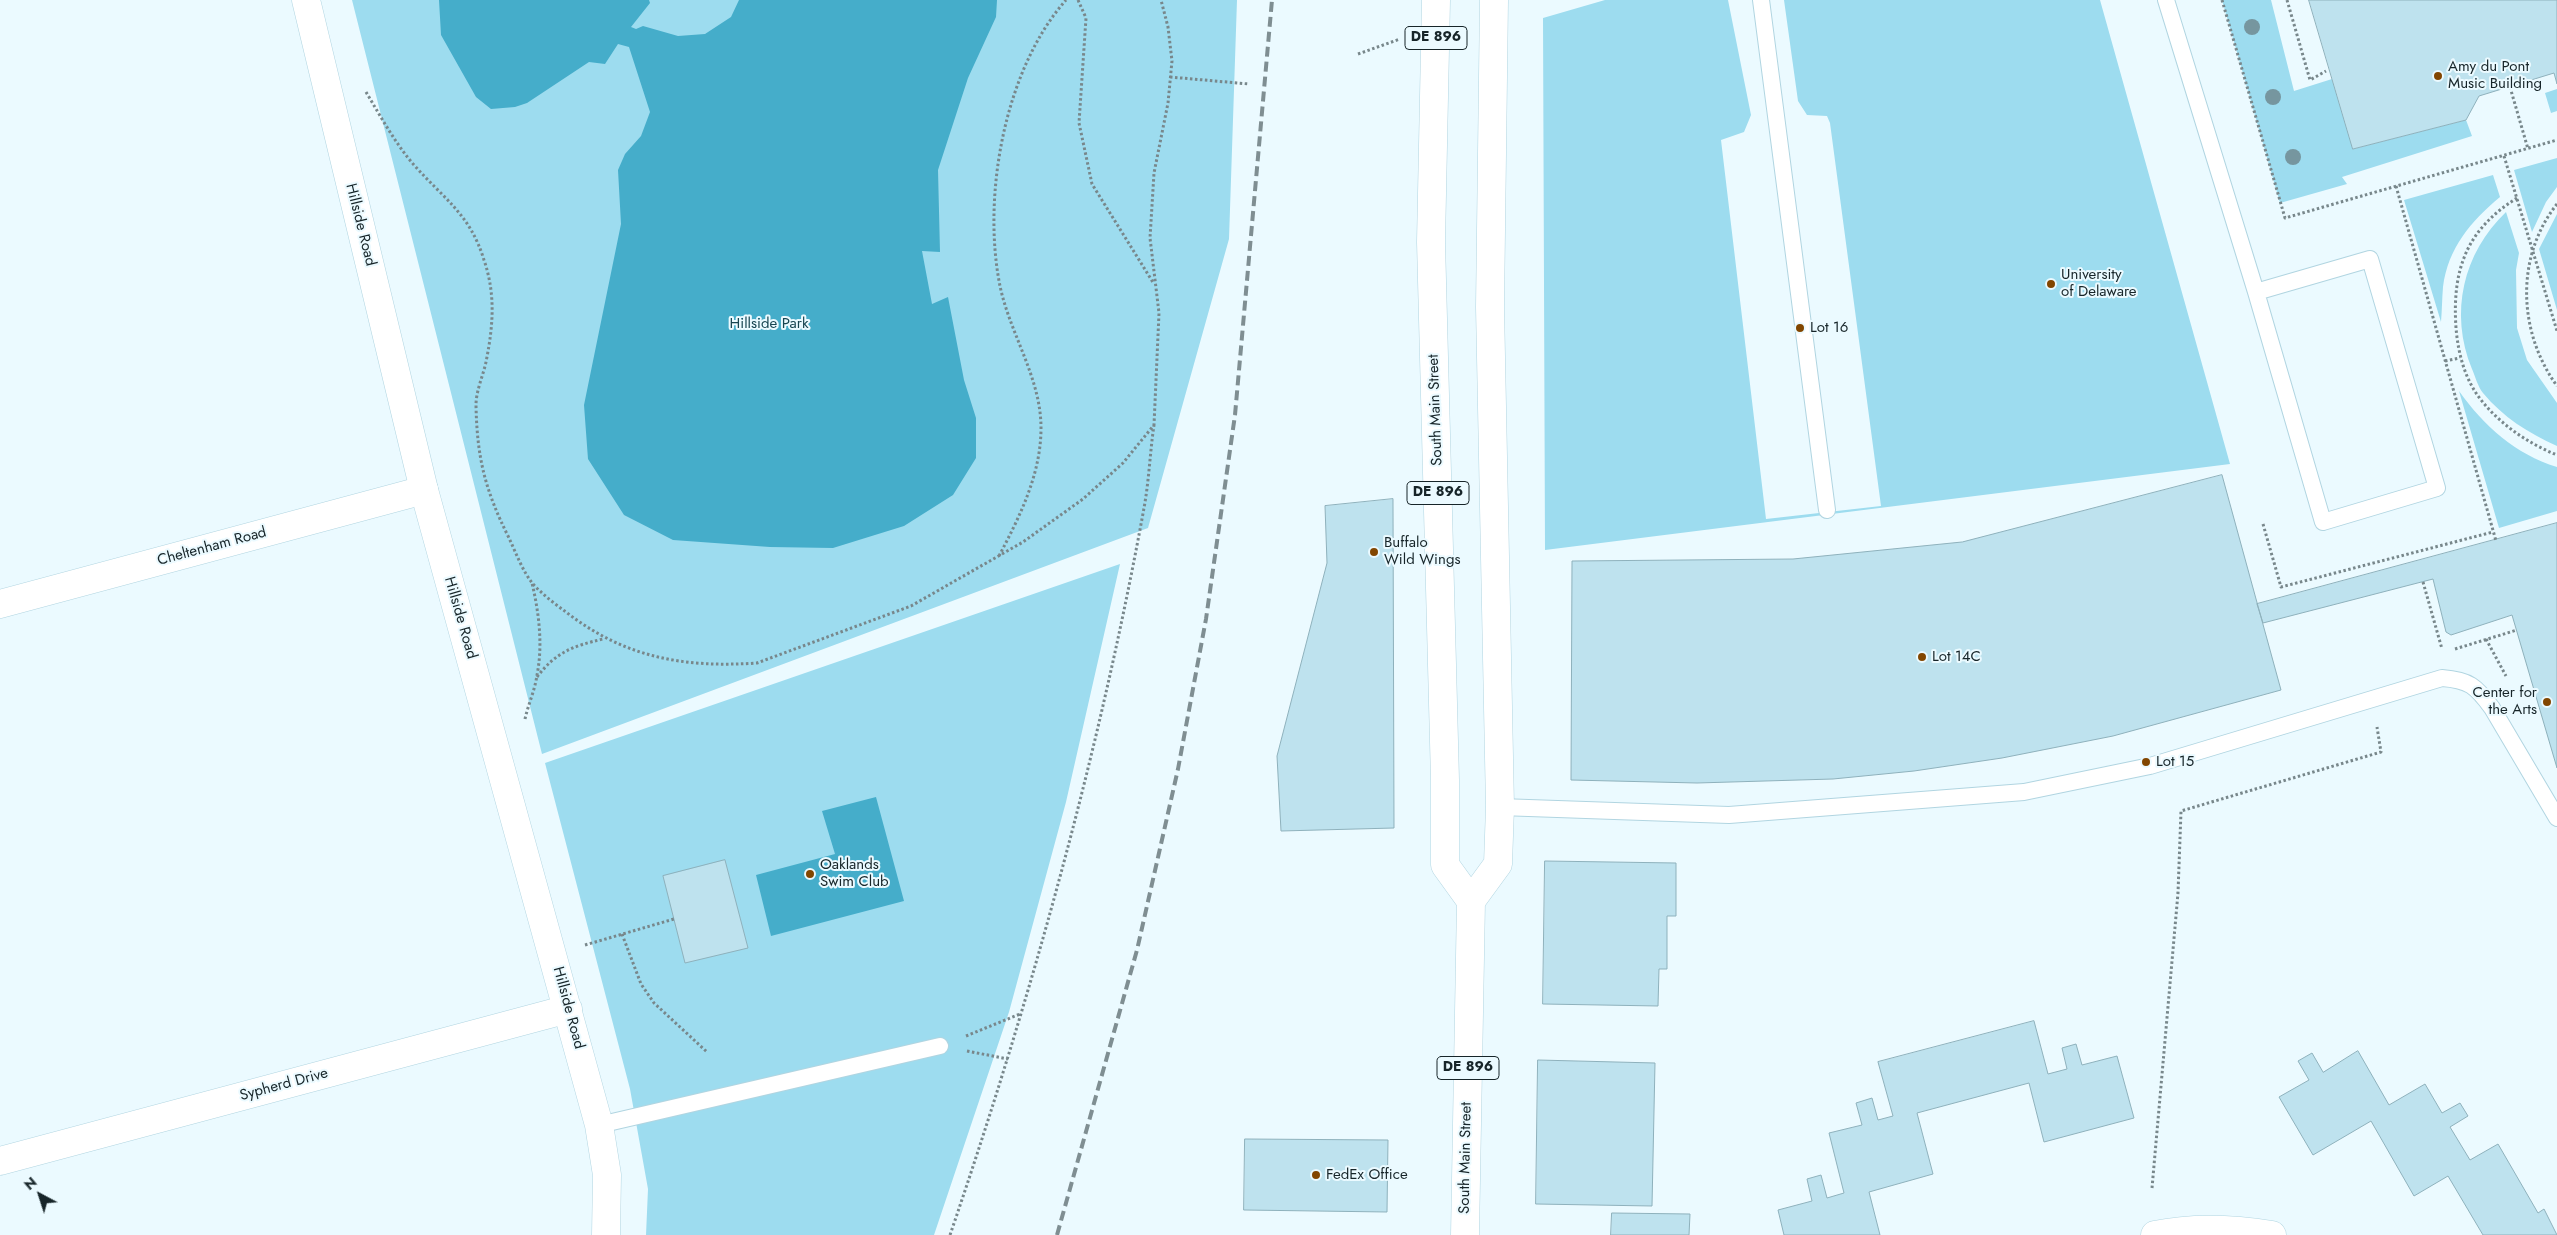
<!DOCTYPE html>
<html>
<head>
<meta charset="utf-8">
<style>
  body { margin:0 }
  #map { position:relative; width:2557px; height:1235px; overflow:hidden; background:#ebfaff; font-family:Jost,sans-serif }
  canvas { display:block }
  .north { position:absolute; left:15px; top:1170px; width:50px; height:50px; -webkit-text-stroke:4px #ebfaff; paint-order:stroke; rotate:320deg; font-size:14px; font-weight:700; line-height:20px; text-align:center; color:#172529 }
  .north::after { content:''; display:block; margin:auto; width:18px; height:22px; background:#172529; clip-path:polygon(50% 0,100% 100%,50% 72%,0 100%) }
</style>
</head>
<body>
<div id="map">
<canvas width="2557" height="1235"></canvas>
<div class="north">N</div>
</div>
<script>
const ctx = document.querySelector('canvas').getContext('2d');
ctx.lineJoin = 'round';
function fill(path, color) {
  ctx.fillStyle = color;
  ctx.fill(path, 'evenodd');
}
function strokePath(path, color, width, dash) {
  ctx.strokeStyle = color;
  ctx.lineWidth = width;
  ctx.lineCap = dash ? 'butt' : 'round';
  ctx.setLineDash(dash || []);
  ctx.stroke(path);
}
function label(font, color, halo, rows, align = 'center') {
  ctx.font = font + ' Jost,sans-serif';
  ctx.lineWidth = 4;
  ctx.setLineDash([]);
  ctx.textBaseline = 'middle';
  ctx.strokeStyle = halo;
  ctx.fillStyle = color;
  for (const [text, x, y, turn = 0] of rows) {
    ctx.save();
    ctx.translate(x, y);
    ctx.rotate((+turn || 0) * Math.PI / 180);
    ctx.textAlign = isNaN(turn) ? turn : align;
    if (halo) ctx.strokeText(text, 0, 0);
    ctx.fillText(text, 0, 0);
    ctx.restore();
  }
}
fill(new Path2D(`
  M 352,0 L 1237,0 L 1229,239 L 1148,528 L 542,754 Z
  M 1605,0 L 1728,0 L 1751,115 L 1744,132 L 1721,140 L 1766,519 L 1881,506 L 1830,123 L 1827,116 L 1807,115 L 1798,101 L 1784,0 L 2100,0 L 2230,464 L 1545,550 L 1543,18 Z
  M 2222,0 L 2271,0 L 2294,91 L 2332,79 L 2353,149 L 2466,120 L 2472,136 L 2342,177 L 2347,184 L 2280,203 Z
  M 2557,89 L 2557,111 L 2551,113 L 2545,93 Z
  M 2557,158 L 2557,187 L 2546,202 L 2532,232 L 2514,170 Z
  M 2493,175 L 2500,197 C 2471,221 2448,248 2443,287 C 2442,299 2442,310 2441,322 L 2404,200 Z
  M 2506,212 L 2519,253 L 2516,270 L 2517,328 L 2527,360 L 2557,403 L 2557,446 C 2528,433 2503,417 2483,393 C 2478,387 2475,376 2472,369 C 2449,313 2463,253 2506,212 Z
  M 2557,214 L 2557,310 L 2539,249 Z
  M 2459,391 C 2484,426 2515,454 2557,467 L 2557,511 L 2499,528 Z
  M 1120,564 L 1066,802 L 1009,1012 L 934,1235 L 646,1235 L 648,1189 L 630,1089 L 545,763 Z`), '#9ddcef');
fill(new Path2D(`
  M 439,0 L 649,0 L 650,3 L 631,27 L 636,29 L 643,26 L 678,36 L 705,34 L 731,17 L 739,0 L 997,0 L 996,17 L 968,78 L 938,170 L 940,252 L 922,251 L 932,304 L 948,297 L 964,380 L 976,418 L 976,458 L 953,495 L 904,526 L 833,548 L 770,547 L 673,540 L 624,515 L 588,459 L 584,405 L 621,224 L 618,170 L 625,154 L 641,136 L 650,112 L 629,47 L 618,44 L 605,64 L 589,62 L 527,103 L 515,107 L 491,109 L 476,97 L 441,35 Z
  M 876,797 L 904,901 L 771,936 L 756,875 L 835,854 L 822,811 Z`), '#45adca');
const building = new Path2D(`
  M 2309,0 L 2557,0 L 2557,84 L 2554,73 L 2479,96 L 2466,120 L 2353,149 Z
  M 2222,475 L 2281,690 L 2113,736 L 2002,758 L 1914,771 L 1833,779 L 1697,783 L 1571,780 L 1572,561 L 1793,559 L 1962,542 Z
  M 1393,499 L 1394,828 L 1281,831 L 1277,756 L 1327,563 L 1325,506 Z
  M 2557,523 L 2557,768 L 2512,615 L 2451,635 L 2446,632 L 2433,579 L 2263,623 L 2257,604 Z
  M 725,860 L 748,948 L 685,963 L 663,876 Z
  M 1545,861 L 1676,863 L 1676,916 L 1667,916 L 1667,969 L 1659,969 L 1658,1006 L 1543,1004 Z
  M 2034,1021 L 2048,1074 L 2067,1069 L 2062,1048 L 2076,1044 L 2082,1065 L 2117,1056 L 2134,1118 L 2044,1142 L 2029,1083 L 1917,1113 L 1933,1174 L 1869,1192 L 1880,1235 L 1784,1235 L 1778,1210 L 1812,1201 L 1807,1179 L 1821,1175 L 1827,1198 L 1844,1193 L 1829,1133 L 1862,1125 L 1856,1103 L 1872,1098 L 1878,1120 L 1893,1116 L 1878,1062 Z
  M 2358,1051 L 2389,1105 L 2425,1084 L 2442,1113 L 2460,1103 L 2468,1116 L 2450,1127 L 2470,1160 L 2498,1144 L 2538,1213 L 2544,1209 L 2557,1235 L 2483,1235 L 2448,1176 L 2414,1196 L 2371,1121 L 2313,1155 L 2279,1097 L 2309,1080 L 2298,1061 L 2312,1053 L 2323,1072 Z
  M 1538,1060 L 1655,1063 L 1652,1206 L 1536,1204 Z
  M 1245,1139 L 1388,1140 L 1387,1212 L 1244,1210 Z
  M 1612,1213 L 1690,1214 L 1689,1235 L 1611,1235 Z`);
fill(building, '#bee2ee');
strokePath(building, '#8eb1bc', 1);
const service = new Path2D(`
  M 1761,0 L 1827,510
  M 2166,0 L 2256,292 L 2323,522 L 2437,488 L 2370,259 L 2256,292
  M 1500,807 L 1729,815 L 2024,792 L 2150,766 L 2442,678 C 2469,680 2476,686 2492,708 L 2557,818
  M 599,1125 L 940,1046`);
const minor = new Path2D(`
  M 0,604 L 424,490
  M 0,1161 L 568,1009
  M 2155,1235 C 2193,1227 2234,1229 2272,1235`);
const tertiary = new Path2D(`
  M 306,0 L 424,490 L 599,1125 L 607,1175 L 606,1235`);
const primary = new Path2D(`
  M 1436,0 L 1431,242 L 1445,780 L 1445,865 L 1471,901
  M 1465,1235 L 1471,901 L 1498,864 L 1500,807 L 1490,307 L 1494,0`);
strokePath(service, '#b1d5e1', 18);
strokePath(minor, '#b1d5e1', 29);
strokePath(tertiary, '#b1d5e1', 29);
strokePath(primary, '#b1d5e1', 29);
strokePath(new Path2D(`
  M 1078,0 L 1086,18 L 1079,123 L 1092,184 L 1154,284
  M 2222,0 L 2285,218 L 2557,140
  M 2287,0 L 2310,80 L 2326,71
  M 1358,54 L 1400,39
  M 1170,77 L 1249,84
  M 2510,87 L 2528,149
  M 366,92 C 381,117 395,143 414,165 C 444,199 470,214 484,260 C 496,295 493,327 486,362 C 483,376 476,391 476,405 C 477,458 485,490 509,538 C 516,553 523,572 533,584 C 543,595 555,604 566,612 C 625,658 685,668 757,663 L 911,606 L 1023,542 L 1083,499 L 1123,463 L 1154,425 L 1159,313 L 1150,238 L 1154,173 L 1168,103 L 1172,61 L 1168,27 L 1161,0
  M 2504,156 L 2557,331
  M 2396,186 L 2496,541
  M 2517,198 C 2466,230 2452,270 2456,328 C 2458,352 2464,376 2478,396 C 2498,423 2527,443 2557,455
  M 2557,204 C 2515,257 2518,332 2557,386
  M 2445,361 L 2460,358
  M 2263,524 L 2281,587 L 2493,532
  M 999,556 C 1020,516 1041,474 1041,428 C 1041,378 1010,334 1000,286 C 982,197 1004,70 1066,0
  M 2423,582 L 2442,649
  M 2486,639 L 2506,676
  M 2455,649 L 2517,630
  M 537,677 C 556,652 573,646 603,639
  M 525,719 C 528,705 535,690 537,675 C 543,645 539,613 532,583
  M 622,934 L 641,984 L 654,1003 L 707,1052
  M 585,945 L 674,919
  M 966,1036 L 1020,1014
  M 967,1051 L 1008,1059
  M 2152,1188 L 2178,893 L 2181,811 L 2381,752 L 2377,727
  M 950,1235 C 1031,998 1099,754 1144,508 C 1149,481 1150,452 1154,425`), '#78878b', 3, [2.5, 2.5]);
strokePath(service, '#fff', 16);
strokePath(minor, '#fff', 28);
strokePath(tertiary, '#fff', 28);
strokePath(primary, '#fff', 28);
strokePath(new Path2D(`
  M 1057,1235 L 1137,950 L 1178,769 L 1206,619 L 1235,415 L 1272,0`), '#7f8e92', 4, [10, 5]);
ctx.fillStyle = '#76969f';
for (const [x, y] of [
  [2252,27],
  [2273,97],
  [2293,157]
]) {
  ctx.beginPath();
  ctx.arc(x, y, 8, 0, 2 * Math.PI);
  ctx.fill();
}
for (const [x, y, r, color] of [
  [2438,76,5,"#824600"],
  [2051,284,5,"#824600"],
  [1800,328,5,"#824600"],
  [1374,552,5,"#824600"],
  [1922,657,5,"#824600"],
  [2547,702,5,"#824600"],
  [2146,762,5,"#824600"],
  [810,874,5,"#824600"],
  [1316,1175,5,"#824600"]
]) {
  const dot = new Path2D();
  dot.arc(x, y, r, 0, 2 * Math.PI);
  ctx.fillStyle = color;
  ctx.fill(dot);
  strokePath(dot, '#ebfaff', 2);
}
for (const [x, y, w] of [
  [1436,38,62],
  [1438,493,62],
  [1468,1068,62]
]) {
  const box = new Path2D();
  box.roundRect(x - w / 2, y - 11.5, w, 23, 4);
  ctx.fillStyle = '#ebfaff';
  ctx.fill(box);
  strokePath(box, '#172529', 1);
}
label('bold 14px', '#172529', null, [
  ["DE 896",1436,38],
  ["DE 896",1438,493],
  ["DE 896",1468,1068]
]);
label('15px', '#172529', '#ebfaff', [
  ["Amy du Pont",2448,67],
  ["Music Building",2448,84],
  ["University",2061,275],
  ["of Delaware",2061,292],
  ["Lot 16",1810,328],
  ["Buffalo",1384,543],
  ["Wild Wings",1384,560],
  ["Lot 14C",1932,657],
  ["Center for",2537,693,"right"],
  ["the Arts",2537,710,"right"],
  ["Lot 15",2156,762],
  ["Oaklands",820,865],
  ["Swim Club",820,882],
  ["FedEx Office",1326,1175]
], 'left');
label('15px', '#172529', '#ebfaff', [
  ["Hillside Road",360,225,76],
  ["South Main Street",1436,410,-92],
  ["Cheltenham Road",212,547,-15],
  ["Hillside Road",460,618,74],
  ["Hillside Road",568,1008,75],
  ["Sypherd Drive",284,1085,-15],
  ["South Main Street",1466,1158,-89]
]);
label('15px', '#174551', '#ebfaff', [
  ["Hillside Park",769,324]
]);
</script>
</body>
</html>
